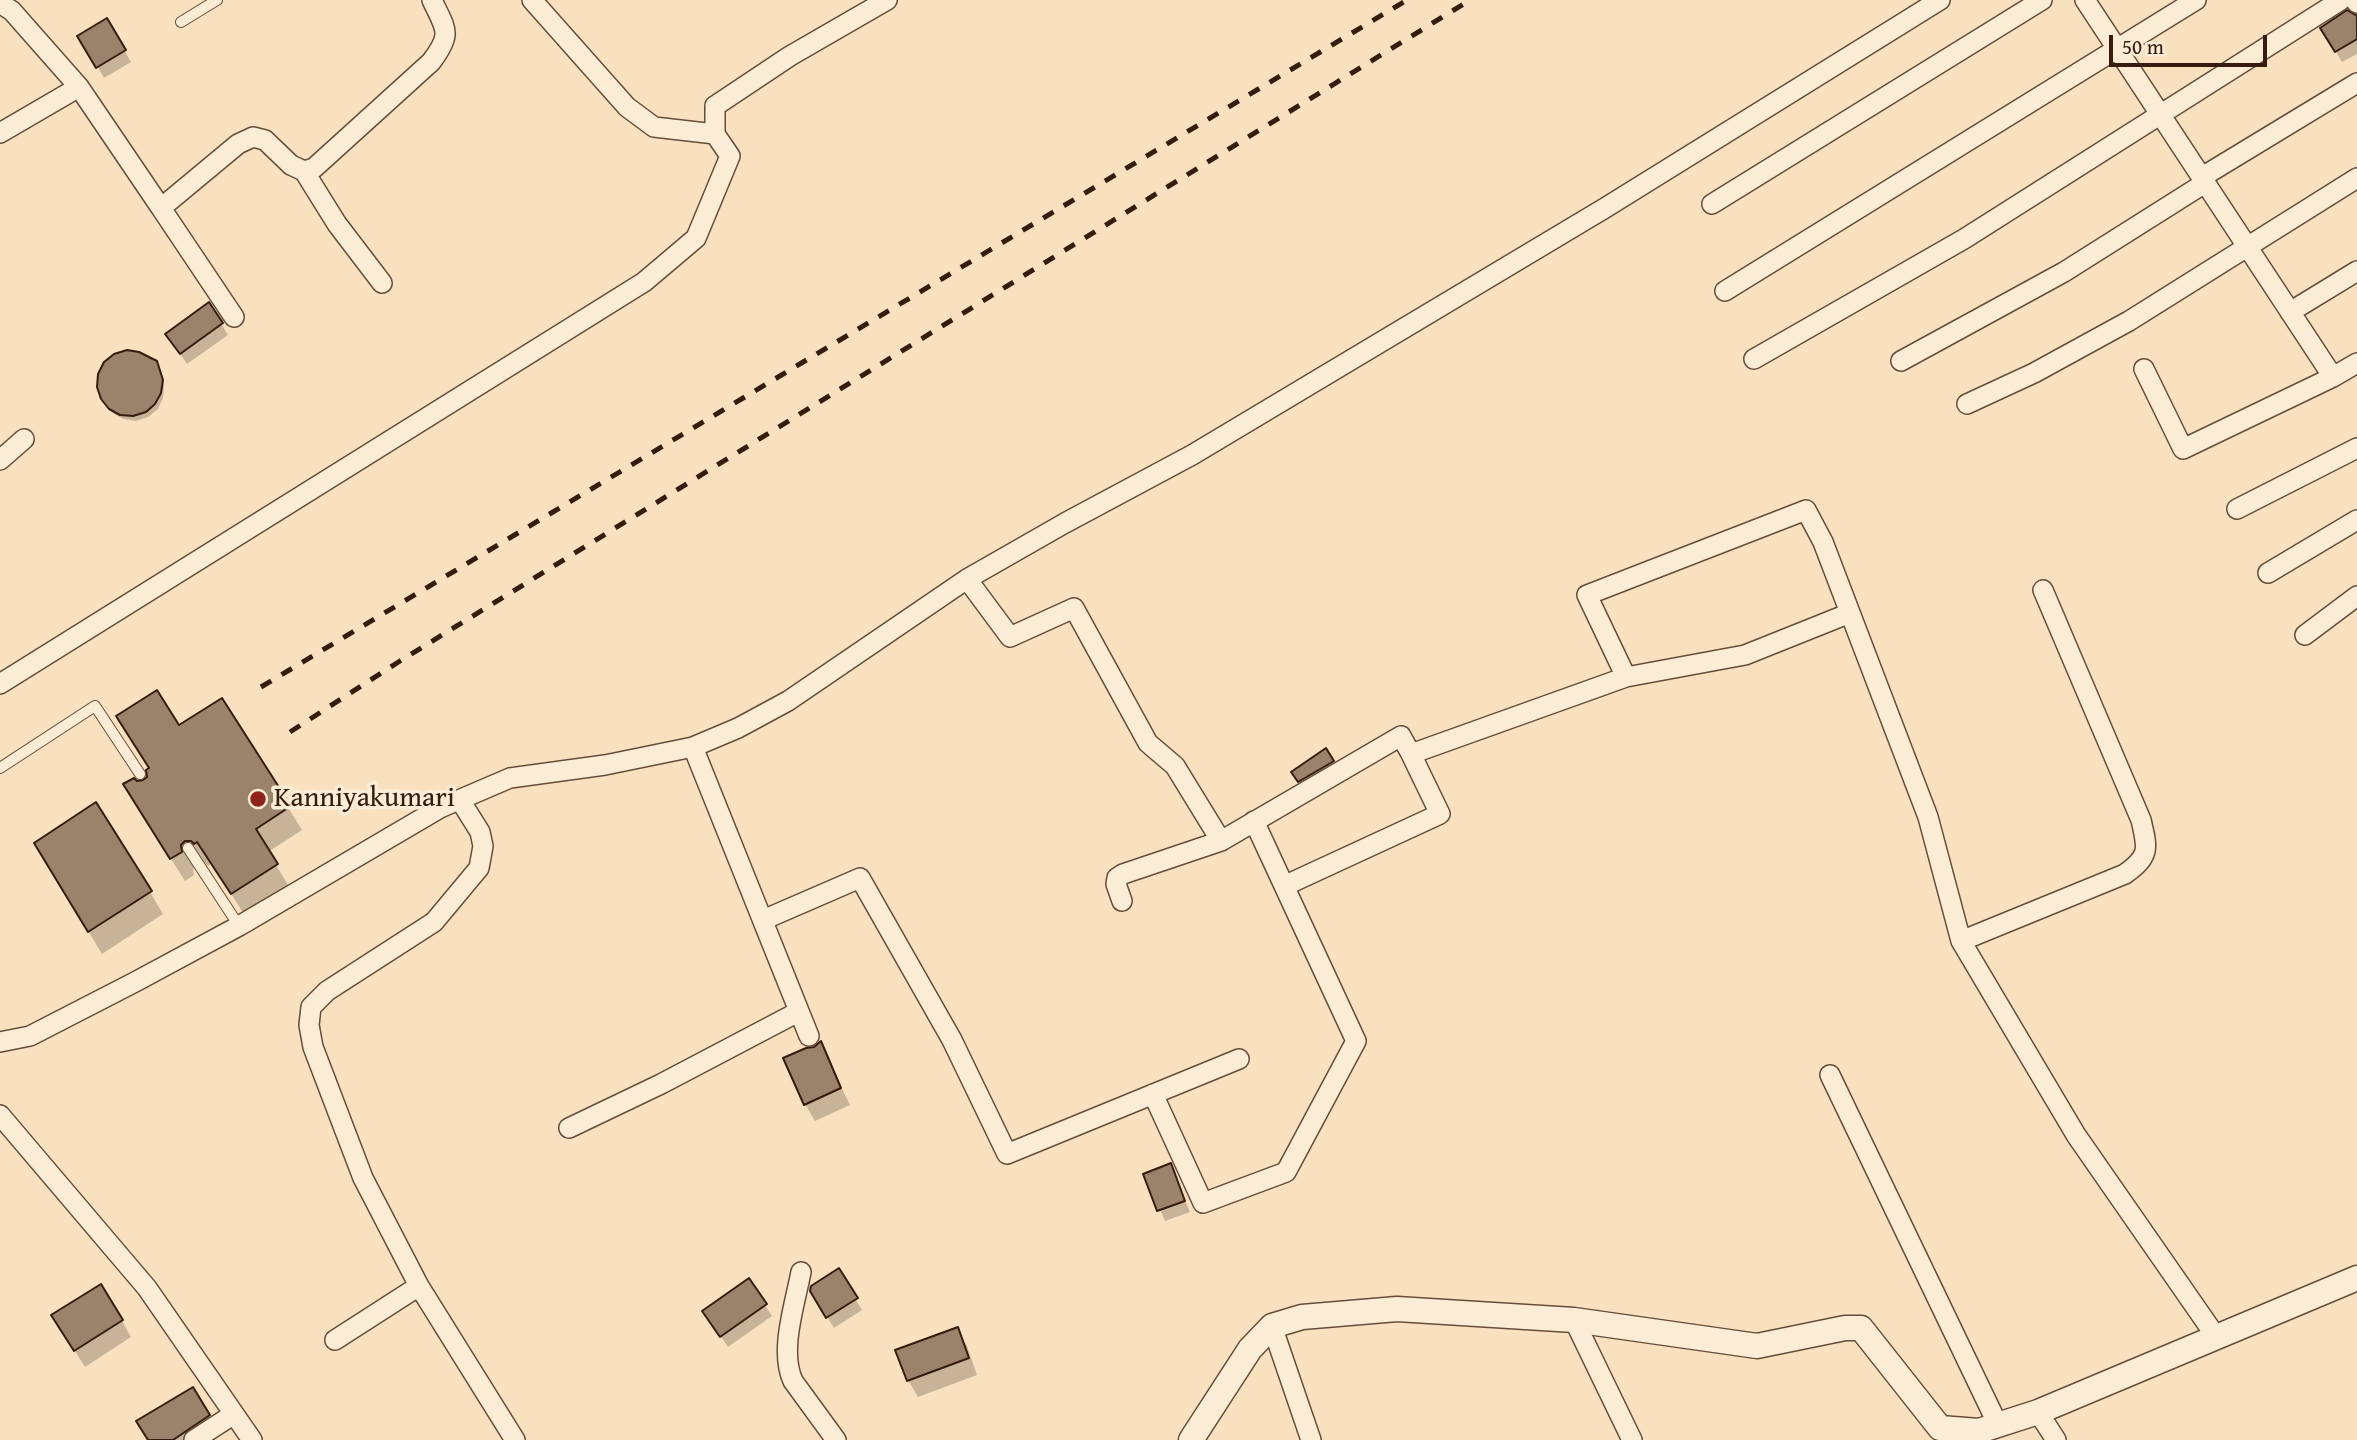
<!DOCTYPE html>
<html>
<head>
<meta charset="utf-8">
<style>
  body { margin:0 }
  #map { position:relative; width:2357px; height:1440px; overflow:hidden; background:#f9e1bf; font-family:"Gentium Book Plus",serif }
  canvas { display:block }
  .scale { position:absolute; left:2109px; top:35px; width:158px; height:32px; box-sizing:border-box; border:4px solid #351c0e; border-top:0; padding-left:9px; font-size:21px; line-height:24px; white-space:nowrap; color:#351c0e; -webkit-text-stroke:5px #fbecd5; paint-order:stroke }
</style>
</head>
<body>
<div id="map">
<canvas width="2357" height="1440"></canvas>
<div class="scale">50 m</div>
</div>
<script>
const ctx = document.querySelector('canvas').getContext('2d');
ctx.lineJoin = 'round';
function fill(path, color) {
  ctx.fillStyle = color;
  ctx.fill(path, 'evenodd');
}
function strokePath(path, color, width, dash) {
  ctx.strokeStyle = color;
  ctx.lineWidth = width;
  ctx.lineCap = dash ? 'butt' : 'round';
  ctx.setLineDash(dash || []);
  ctx.stroke(path);
}
function label(font, color, halo, rows, align = 'center') {
  ctx.font = font + ' "Gentium Book Plus",serif';
  ctx.lineWidth = 7;
  ctx.setLineDash([]);
  ctx.textBaseline = 'middle';
  ctx.strokeStyle = halo;
  ctx.fillStyle = color;
  for (const [text, x, y, turn = 0] of rows) {
    ctx.save();
    ctx.translate(x, y);
    ctx.rotate((+turn || 0) * Math.PI / 180);
    ctx.textAlign = isNaN(turn) ? turn : align;
    if (halo) ctx.strokeText(text, 0, 0);
    ctx.fillText(text, 0, 0);
    ctx.restore();
  }
}
fill(new Path2D(`
  M 2357,19 L 2357,54 L 2342,62 L 2322,28 Z
  M 107,21 L 131,62 L 104,78 L 80,37 Z
  M 209,304 L 228,335 L 187,364 L 174,345 Z
  M 159,368 L 164,386 L 163,398 L 158,409 L 148,417 L 136,421 L 124,419 L 114,414 L 106,404 Z
  M 221,700 L 302,830 L 268,852 L 290,888 L 245,916 L 212,863 L 208,866 L 205,863 L 198,864 L 193,869 L 194,875 L 185,881 L 138,807 L 137,783 L 144,782 L 178,728 Z
  M 1333,762 L 1339,772 L 1305,792 L 1293,772 Z
  M 49,866 L 150,892 L 163,914 L 102,954 Z
  M 820,1044 L 850,1105 L 815,1121 L 805,1104 L 815,1049 Z
  M 1170,1166 L 1190,1212 L 1165,1221 L 1145,1175 Z
  M 838,1271 L 862,1310 L 834,1328 L 811,1290 Z
  M 749,1281 L 772,1316 L 728,1347 L 711,1322 Z
  M 122,1321 L 131,1337 L 85,1367 L 63,1332 Z
  M 957,1329 L 967,1346 L 977,1375 L 918,1397 L 908,1380 Z
  M 192,1389 L 218,1433 L 207,1440 L 149,1440 Z`), '#0003');
const building = new Path2D(`
  M 2347,10 L 2357,16 L 2357,39 L 2335,52 L 2320,28 Z
  M 107,18 L 126,50 L 96,68 L 77,36 Z
  M 209,302 L 223,323 L 180,354 L 165,334 Z
  M 127,350 L 139,352 L 157,361 L 163,380 L 161,393 L 155,404 L 146,412 L 133,416 L 120,415 L 109,409 L 101,399 L 97,387 L 98,374 L 104,362 L 114,354 Z
  M 157,690 L 179,725 L 222,698 L 291,806 L 256,829 L 278,864 L 231,894 L 197,842 L 194,844 L 191,841 L 185,841 L 181,845 L 182,852 L 170,859 L 123,784 L 134,778 L 137,781 L 143,780 L 147,777 L 146,770 L 149,768 L 116,716 Z
  M 1326,748 L 1334,761 L 1298,782 L 1291,772 Z
  M 96,802 L 152,891 L 88,932 L 34,843 Z
  M 821,1041 L 841,1088 L 804,1105 L 783,1058 L 806,1048 L 814,1047 Z
  M 1171,1163 L 1185,1201 L 1157,1211 L 1143,1174 Z
  M 839,1268 L 858,1298 L 826,1318 L 810,1291 L 811,1286 Z
  M 749,1278 L 767,1304 L 720,1337 L 702,1311 Z
  M 101,1284 L 123,1320 L 74,1351 L 51,1315 Z
  M 958,1327 L 969,1358 L 907,1381 L 895,1350 Z
  M 193,1387 L 210,1415 L 173,1440 L 148,1440 L 136,1421 Z`);
fill(building, '#9b826a');
strokePath(building, '#351c0e', 2);
const service = new Path2D(`
  M 181,22 L 217,0
  M 0,768 L 95,706 L 140,774
  M 188,848 L 239,926`);
const minor = new Path2D(`
  M 532,0 L 627,107 L 654,127 L 715,134
  M 2085,0 L 2333,377
  M 2355,0 L 2357,3
  M 0,3 L 12,11 L 79,87 L 161,208 L 238,144 L 253,137 L 265,140 L 291,165 L 304,171 L 314,168 L 431,62 C 453,33 446,30 432,0
  M 0,133 L 79,87
  M 304,171 L 337,224 L 382,283
  M 2202,177 L 2357,83
  M 1712,204 L 2042,0
  M 161,208 L 234,317
  M 1725,291 L 2196,0
  M 2290,312 L 2357,271
  M 1754,359 L 1964,239 L 2341,0
  M 1901,361 L 2064,272 L 2205,183
  M 2144,369 L 2183,449 L 2333,377 L 2357,363
  M 1967,404 L 2034,373 L 2129,321 L 2357,178
  M 0,460 L 24,439
  M 2237,509 L 2357,448
  M 2268,573 L 2357,520
  M 967,579 L 1010,637 L 1074,608 L 1148,743 L 1175,766 L 1221,841 L 1401,736 L 1411,754 L 1626,677 L 1587,595 L 1806,510 L 1823,542 L 1928,817 L 1961,941 L 2076,1135 L 2217,1338
  M 2305,635 L 2357,596
  M 1626,677 L 1745,655 L 1850,613
  M 0,684 L 644,282 L 696,238 L 730,156 L 715,134 L 715,106 L 790,56 L 887,0
  M 693,747 L 809,1036
  M 1284,886 L 1440,814 L 1411,754
  M 1122,901 L 1116,884 L 1117,878 L 1123,874 L 1221,841
  M 763,920 L 860,878 L 952,1040 L 1007,1154 L 1239,1059
  M 1961,941 L 2125,874 C 2150,856 2148,849 2141,820 L 2043,590
  M 0,1042 L 30,1036 L 135,982 L 239,926 L 440,808 L 510,778 L 605,765 L 693,747 L 738,728 L 788,701 L 967,579 L 1065,523 L 1192,455 L 1605,208 L 1940,0
  M 1830,1075 L 1998,1425
  M 1153,1094 L 1203,1203 L 1286,1172 L 1356,1041 L 1254,821
  M 0,1115 L 147,1288 L 252,1440
  M 569,1128 L 661,1084 L 798,1012
  M 801,1272 C 795,1304 779,1351 793,1381 L 836,1440
  M 419,1286 L 363,1178 L 313,1047 L 309,1025 L 311,1007 L 327,991 L 434,922 L 479,868 L 483,846 L 480,832 L 460,800
  M 1574,1320 L 1632,1440
  M 1272,1326 L 1311,1440
  M 335,1340 L 419,1286 L 515,1440
  M 2038,1412 L 2056,1440
  M 194,1440 L 234,1414`);
const tertiary = new Path2D(`
  M 1191,1440 L 1250,1349 L 1272,1326 L 1302,1317 L 1397,1309 L 1574,1320 L 1757,1346 L 1845,1328 L 1861,1328 L 1940,1428 L 1979,1431 L 2038,1412 L 2357,1278`);
strokePath(service, '#664d3a', 12);
strokePath(minor, '#664d3a', 22);
strokePath(tertiary, '#664d3a', 27);
strokePath(service, '#fbecd5', 10);
strokePath(minor, '#fbecd5', 19);
strokePath(tertiary, '#fbecd5', 24);
strokePath(new Path2D(`
  M 261,687 L 1407,0
  M 290,732 L 400,661 L 1470,0`), '#351c0e', 5, [12, 12]);
for (const [x, y, r, color] of [
  [258,799,9,"#8f2418"]
]) {
  const dot = new Path2D();
  dot.arc(x, y, r, 0, 2 * Math.PI);
  ctx.fillStyle = color;
  ctx.fill(dot);
  strokePath(dot, '#fbecd5', 2.5);
}
label('28px', '#351c0e', '#fbecd5', [
  ["Kanniyakumari",274,799]
], 'left');
</script>
</body>
</html>
